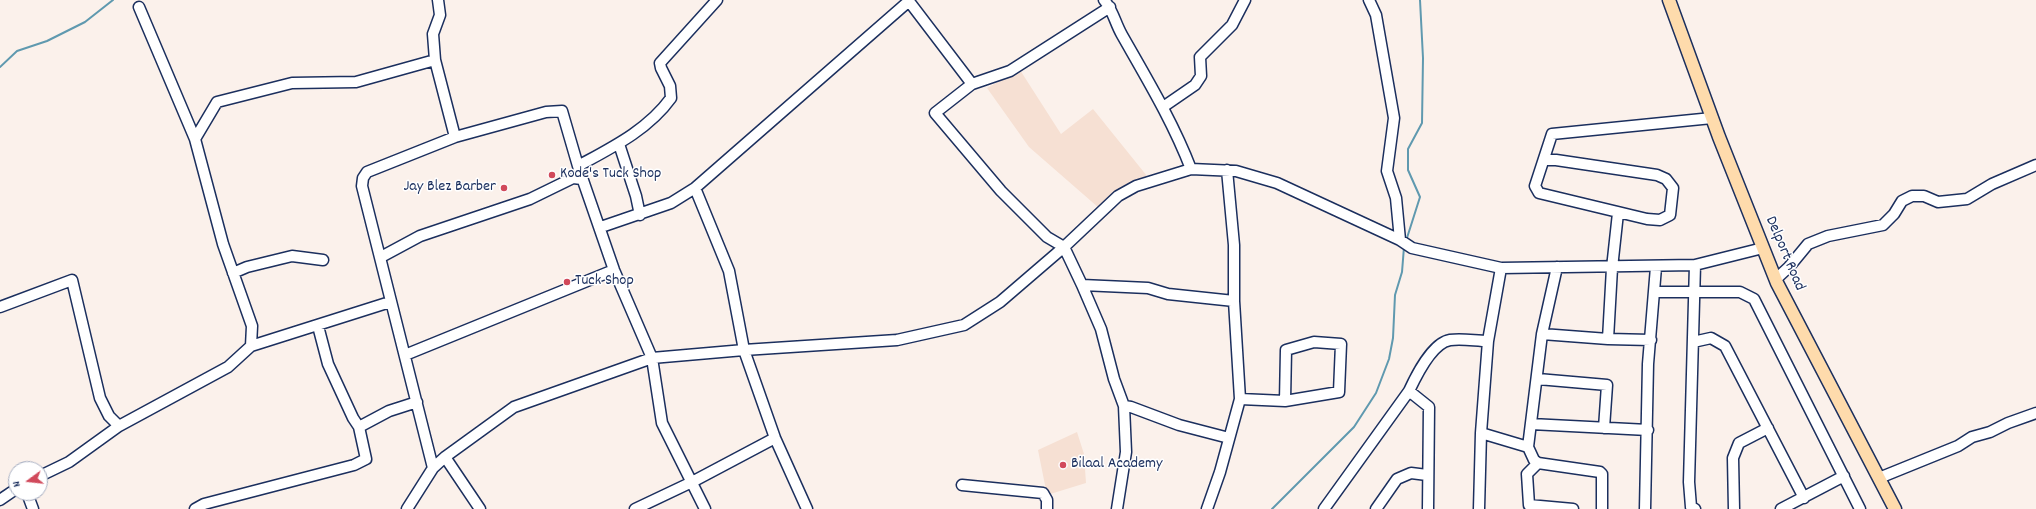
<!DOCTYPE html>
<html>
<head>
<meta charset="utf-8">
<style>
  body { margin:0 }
  #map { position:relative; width:2036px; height:509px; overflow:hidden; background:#fbf1eb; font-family:Dekko,sans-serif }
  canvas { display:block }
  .north { position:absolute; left:8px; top:461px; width:40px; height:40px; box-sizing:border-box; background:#fff; border:1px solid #a4acbf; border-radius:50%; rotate:255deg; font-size:11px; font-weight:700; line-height:16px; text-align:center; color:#1b2f5e }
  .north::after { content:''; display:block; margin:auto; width:14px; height:18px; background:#d1495b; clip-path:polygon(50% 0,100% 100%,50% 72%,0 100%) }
</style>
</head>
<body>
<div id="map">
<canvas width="2036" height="509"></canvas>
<div class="north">N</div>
</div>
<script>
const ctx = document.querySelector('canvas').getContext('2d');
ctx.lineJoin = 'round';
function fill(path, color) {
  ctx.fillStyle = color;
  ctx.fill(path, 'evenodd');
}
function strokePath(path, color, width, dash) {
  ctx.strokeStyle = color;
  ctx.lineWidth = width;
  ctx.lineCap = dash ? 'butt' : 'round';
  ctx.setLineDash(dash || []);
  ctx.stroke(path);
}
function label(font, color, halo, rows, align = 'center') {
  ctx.font = font + ' Dekko,sans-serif';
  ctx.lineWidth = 3;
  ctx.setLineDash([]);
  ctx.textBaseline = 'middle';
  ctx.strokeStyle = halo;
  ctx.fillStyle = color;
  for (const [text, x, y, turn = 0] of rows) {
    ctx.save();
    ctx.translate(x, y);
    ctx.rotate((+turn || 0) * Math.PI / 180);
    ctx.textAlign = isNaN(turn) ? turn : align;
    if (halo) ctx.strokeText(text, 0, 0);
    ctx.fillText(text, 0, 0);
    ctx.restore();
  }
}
fill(new Path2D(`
  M 1020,70 L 1061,134 L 1093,109 L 1147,176 L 1099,208 L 1029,147 L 987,88 Z
  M 1077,432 L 1084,454 L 1086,483 L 1047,495 L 1038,450 Z`), '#f6e0d3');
strokePath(new Path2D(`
  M 0,67 L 17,51 L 47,41 L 85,22 L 113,0
  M 1406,241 L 1420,197 L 1408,170 L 1408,149 L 1422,123 L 1423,58 L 1420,0
  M 1272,509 L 1354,427 L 1376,393 L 1389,359 L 1393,338 L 1395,295 L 1402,272 L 1404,247`), '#5f99af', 2);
const minor = new Path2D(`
  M 438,0 L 440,15 L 433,34 L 435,60 L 455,137
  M 908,0 L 972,84
  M 1104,0 C 1113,10 1115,23 1122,35 C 1147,79 1173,122 1191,169
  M 1369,0 L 1376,15 L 1394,118 L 1387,171 L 1396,198 L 1400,240
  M 139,7 L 195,139 L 223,244 L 252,326 L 251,346
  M 1110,7 L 1010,71 L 972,84 L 935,113 L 1001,191 L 1047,237 L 1064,247 L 1082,285 L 1101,329 L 1114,379 L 1124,406 L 1126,452 L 1117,509
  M 1163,107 L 1195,85 L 1201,76 L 1200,57 L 1232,25 L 1245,0
  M 195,139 L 217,102 L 292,83 L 356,82 L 435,60
  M 619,144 L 636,196 L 640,215
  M 1544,160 L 1556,160 L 1657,175 L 1666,179 L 1673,188 L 1670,215 L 1660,220 L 1647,219 L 1539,193 L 1535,186 L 1552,134 L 1712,118
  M 578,166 C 611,148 648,130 671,98 L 670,86 L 661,68 L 660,63 L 717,0
  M 1227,170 L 1234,245 L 1234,301
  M 695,188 L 729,271 L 744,350 L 775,438 L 807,509
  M 601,227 L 671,203 L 695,188 L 909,1
  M 381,257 L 420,236 L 530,199 L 573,178 L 582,179
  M 1557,267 L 1542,334 L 1528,447 L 1534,460 L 1538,463 L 1600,472 L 1602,474 L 1602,509
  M 233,273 L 247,267 L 292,256 L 323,260
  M 1776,279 L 1789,267 L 1808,244 L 1828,236 L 1883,225 L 1894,214 L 1902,201 L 1912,196 L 1924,196 L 1938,202 L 1967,199 L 1992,184 L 2036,165
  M 1082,285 L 1148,288 L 1168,294 L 1234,301 L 1240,399 L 1220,472 L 1207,509
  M 1654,292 L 1740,292 L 1754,299 L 1860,509
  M 0,307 L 72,280 L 100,398 L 109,416 L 119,426
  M 1542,334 L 1608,339 L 1651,340
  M 1608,339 L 1612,268 L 1618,213
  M 1693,342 L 1711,338 L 1725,346 L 1804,498
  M 405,355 L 614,270
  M 1538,379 L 1607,385 L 1604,428
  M 1409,391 L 1429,407 L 1428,509
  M 1240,399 L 1285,401 L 1339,392 L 1341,344 L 1314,342 L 1286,350 L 1285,401
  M 1124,406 L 1131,407 L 1179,425 L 1229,438
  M 1531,424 L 1648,430
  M 359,427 L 389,411 L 417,402
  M 1481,433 L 1528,447
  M 445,457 L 480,509
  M 1538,463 L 1527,474 L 1529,505 L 1573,509
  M 433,468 L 362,186 L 363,178 L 367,172 L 455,137 L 546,112 L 562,111 L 578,166 L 614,270 L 652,358 L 662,423 L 705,509
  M 40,476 L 69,462 L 119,426 L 228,367 L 251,346 L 390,302
  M 1879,478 L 1958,446 L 1972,437 L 1990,432 L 2008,423 L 2036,413
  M 962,485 L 1043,493 L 1047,500 L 1047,509
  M 27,493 L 33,509
  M 0,500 L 16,489
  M 195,509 L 204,504 L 354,465 L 366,459 L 359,427 L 353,418 L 328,364 L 318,326
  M 407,509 L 433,468 L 445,457 L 514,407 L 652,358 L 744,350 L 897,340 L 964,325 L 1000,302 L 1064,247 L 1118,196 L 1136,186 L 1191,169 L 1236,171 L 1277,183 L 1400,240 L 1412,248 L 1501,268 L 1695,265 L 1763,248
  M 635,509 L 692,482 L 775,438
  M 1324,509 L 1409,391 C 1416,376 1432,343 1450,340 C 1462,338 1476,341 1488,341
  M 1376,509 L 1397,479 L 1411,473 L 1427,475
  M 1479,509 L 1481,433 L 1488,341 L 1501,268
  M 1645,509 L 1648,364 L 1656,267
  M 1695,509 L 1691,507 L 1689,482 L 1695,265
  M 1734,509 L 1733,458 L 1739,443 L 1768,428
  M 1781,509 L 1844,476`);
const major = new Path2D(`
  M 1669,0 L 1719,137 L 1777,283 L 1895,509`);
strokePath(minor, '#1b2f5e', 13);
strokePath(major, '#1b2f5e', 15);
strokePath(minor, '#fff', 10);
strokePath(major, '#fedbac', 12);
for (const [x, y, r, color] of [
  [552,175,4,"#d1495b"],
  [504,188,4,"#d1495b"],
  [567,282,4,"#d1495b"],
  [1063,465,4,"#d1495b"]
]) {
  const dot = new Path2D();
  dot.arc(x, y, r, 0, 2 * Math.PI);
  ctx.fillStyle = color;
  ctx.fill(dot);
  strokePath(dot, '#fff', 1.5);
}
label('16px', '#1b2f5e', '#fff', [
  ["Kode's Tuck Shop",560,175],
  ["Jay Blez Barber",496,188,"right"],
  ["Tuck Shop",575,282],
  ["Bilaal Academy",1071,465]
], 'left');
label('16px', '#1b2f5e', '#fff', [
  ["Delport Road",1784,254,67]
]);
</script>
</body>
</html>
